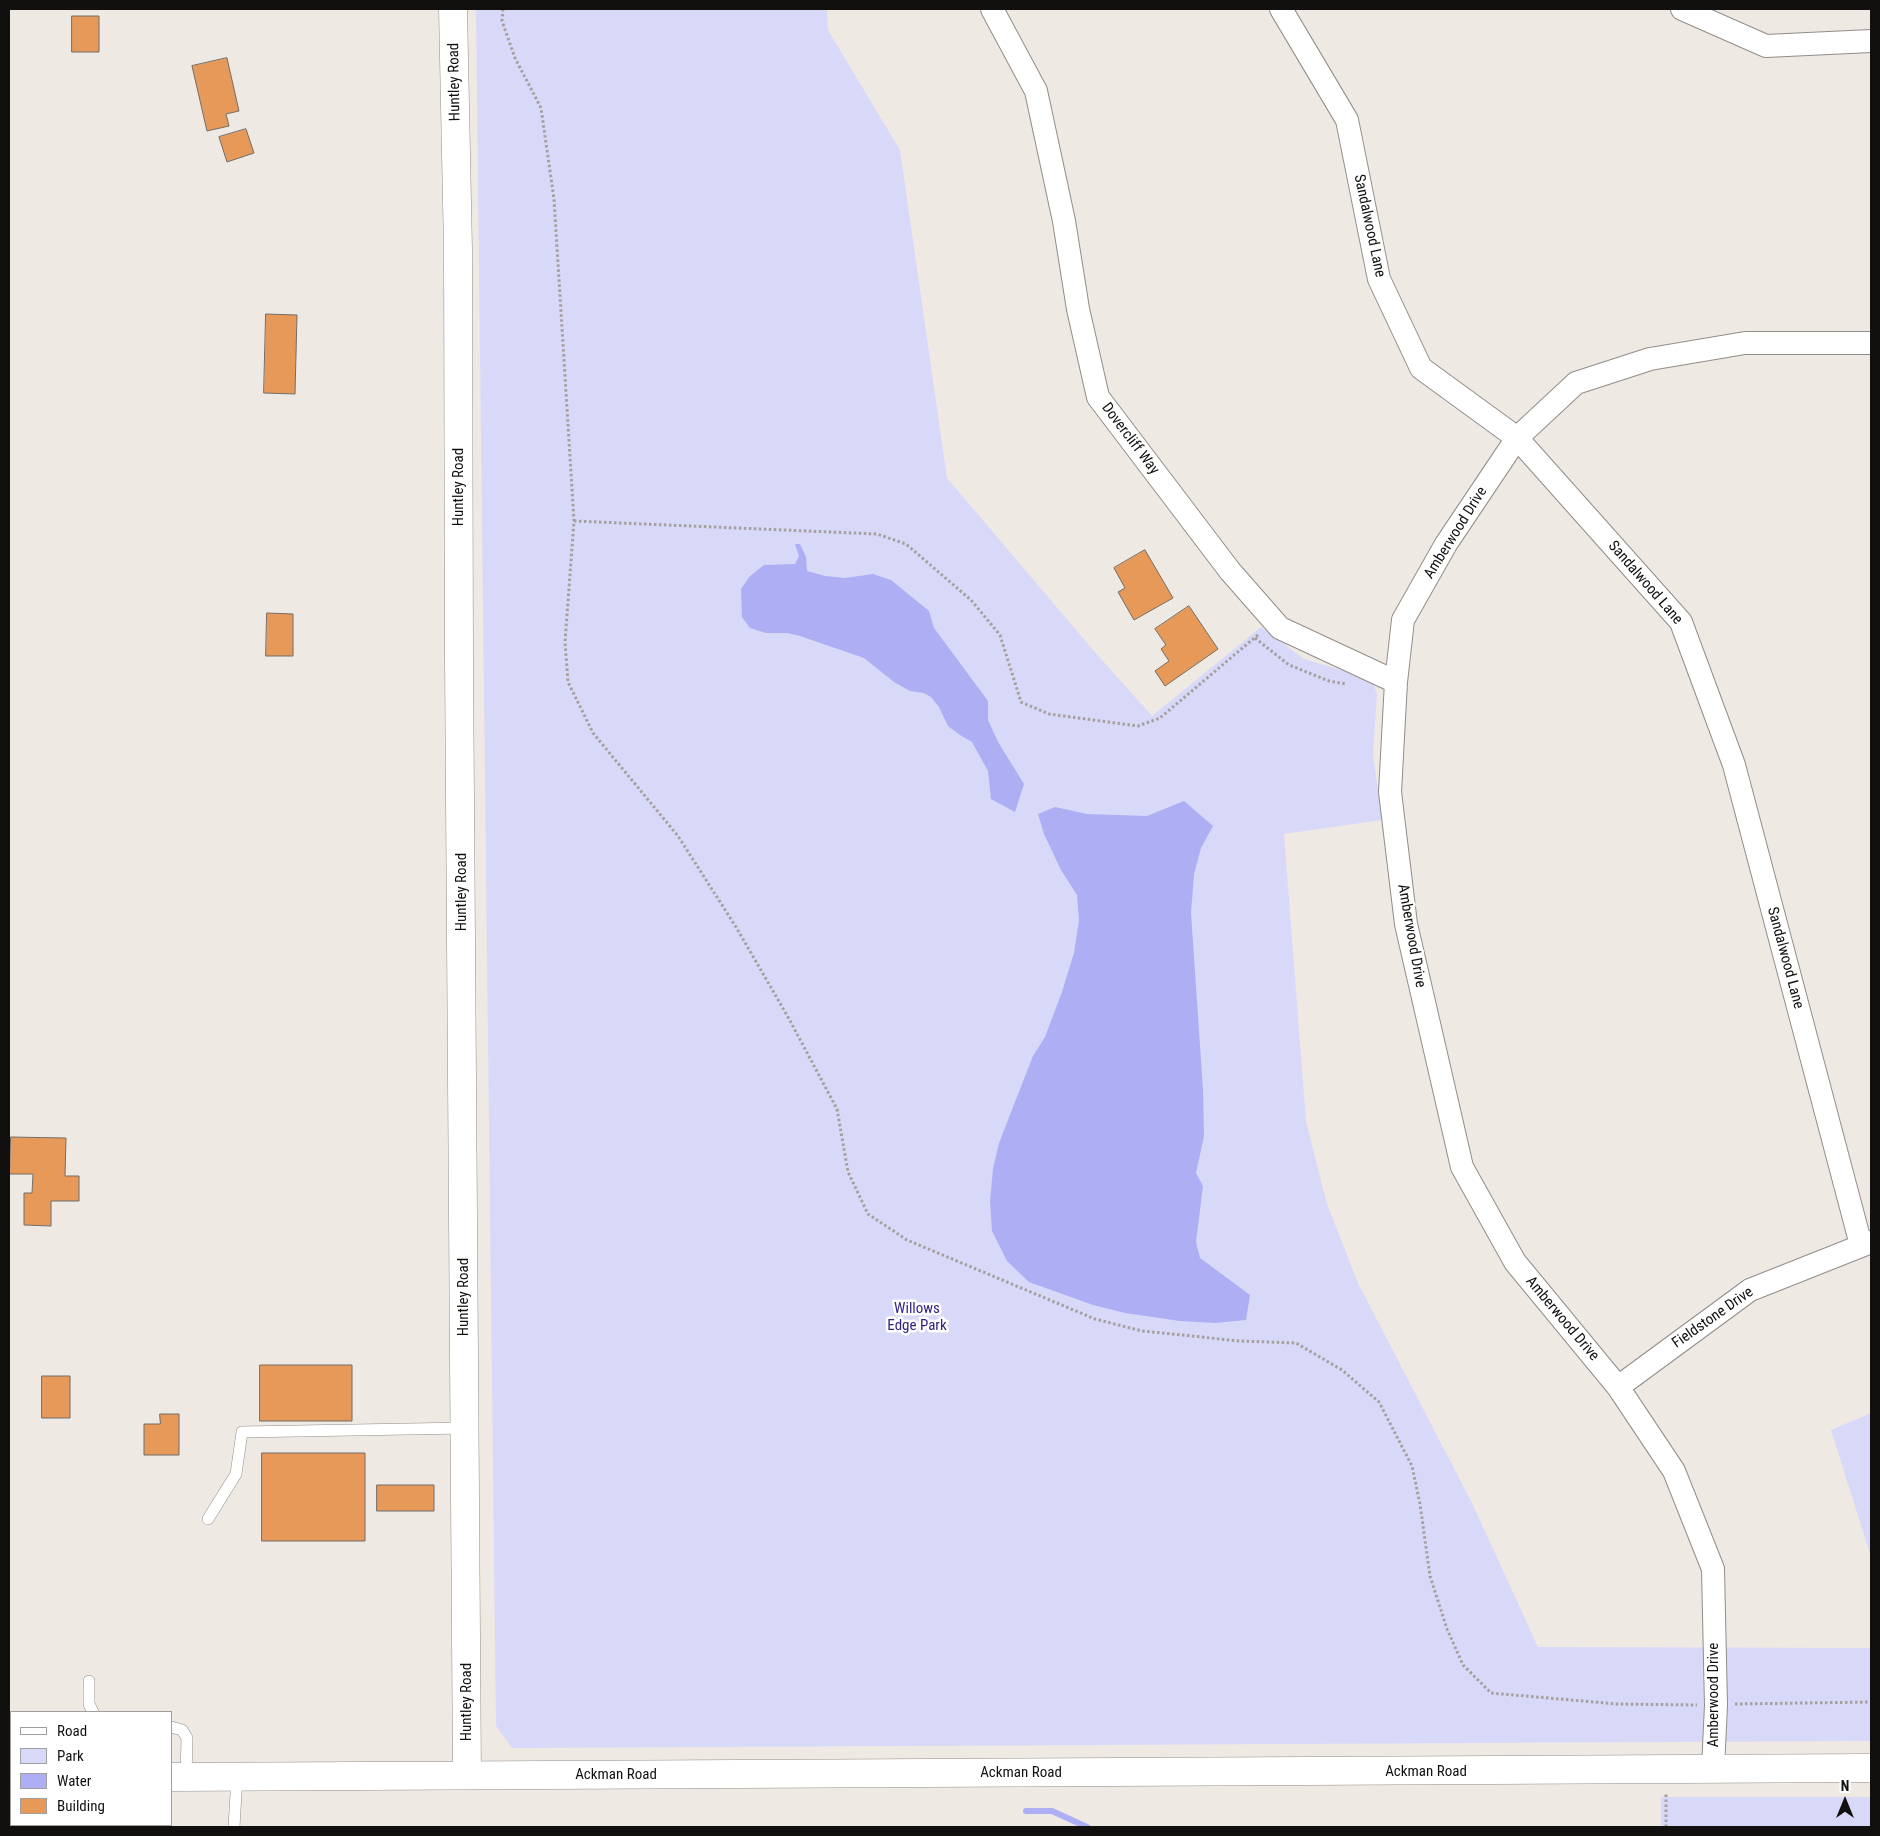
<!DOCTYPE html>
<html>
<head>
<meta charset="utf-8">
<style>
  body { margin:0 }
  #map { position:relative; width:1880px; height:1836px; overflow:hidden; background:#efe9e4; font-family:"Roboto Condensed",sans-serif }
  canvas { display:block }
  .frame { position:absolute; inset:0; border:10px solid #12100f; pointer-events:none }
  .legend { position:absolute; left:10px; top:1711px; width:162px; height:115px; box-sizing:border-box; background:#fff; border:1px solid #a09f9f; margin:0; padding:6px 9px; list-style:none; font-size:15px; color:#12100f }
  .legend li { display:flex; align-items:center; gap:10px; height:25px }
  .legend b { width:25px; border:1px solid #a09f9f }
  .north { position:absolute; left:1820px; top:1776px; width:50px; height:50px; -webkit-text-stroke:4px #fff; paint-order:stroke; rotate:0deg; font-size:14px; font-weight:700; line-height:20px; text-align:center; color:#12100f }
  .north::after { content:''; display:block; margin:auto; width:18px; height:22px; background:#12100f; clip-path:polygon(50% 0,100% 100%,50% 72%,0 100%) }
</style>
</head>
<body>
<div id="map">
<canvas width="1880" height="1836"></canvas>
<div class="frame"></div>
<ul class="legend">
<li><b style="height:6px;background:#fff"></b>Road</li>
<li><b style="height:14px;background:#d8d9f8"></b>Park</li>
<li><b style="height:14px;background:#adaef4"></b>Water</li>
<li><b style="height:14px;background:#e69958"></b>Building</li>
</ul>
<div class="north">N</div>
</div>
<script>
const ctx = document.querySelector('canvas').getContext('2d');
ctx.lineJoin = 'round';
function fill(path, color) {
  ctx.fillStyle = color;
  ctx.fill(path, 'evenodd');
}
function strokePath(path, color, width, dash) {
  ctx.strokeStyle = color;
  ctx.lineWidth = width;
  ctx.lineCap = dash ? 'butt' : 'round';
  ctx.setLineDash(dash || []);
  ctx.stroke(path);
}
function label(font, color, halo, rows, align = 'center') {
  ctx.font = font + ' "Roboto Condensed",sans-serif';
  ctx.lineWidth = 5;
  ctx.setLineDash([]);
  ctx.textBaseline = 'middle';
  ctx.strokeStyle = halo;
  ctx.fillStyle = color;
  for (const [text, x, y, turn = 0] of rows) {
    ctx.save();
    ctx.translate(x, y);
    ctx.rotate((+turn || 0) * Math.PI / 180);
    ctx.textAlign = isNaN(turn) ? turn : align;
    if (halo) ctx.strokeText(text, 0, 0);
    ctx.fillText(text, 0, 0);
    ctx.restore();
  }
}
fill(new Path2D(`
  M 476,9 L 827,9 L 828,30 L 900,150 L 947,478 L 1094,651 L 1152,716 L 1261,627 L 1304,659 L 1361,676 L 1374,685 L 1377,694 L 1373,754 L 1382,820 L 1284,834 L 1306,1121 L 1327,1204 L 1358,1283 L 1473,1505 L 1538,1647 L 1871,1648 L 1871,1741 L 512,1748 L 496,1726 Z
  M 1871,1413 L 1871,1557 L 1831,1430 Z
  M 1661,1797 L 1871,1797 L 1871,1827 L 1661,1827 Z`), '#d8d9f8');
fill(new Path2D(`
  M 795,544 L 800,544 L 806,557 L 807,571 L 825,576 L 845,578 L 873,574 L 891,580 L 929,611 L 934,628 L 988,701 L 988,720 L 998,742 L 1024,784 L 1015,812 L 991,799 L 988,771 L 972,742 L 960,735 L 948,726 L 939,707 L 931,697 L 924,693 L 910,691 L 894,682 L 864,658 L 800,636 L 787,633 L 766,633 L 750,628 L 742,617 L 741,589 L 750,576 L 764,565 L 795,564 L 799,556 Z
  M 1184,801 L 1213,826 L 1201,848 L 1194,874 L 1191,913 L 1203,1090 L 1204,1136 L 1196,1173 L 1203,1186 L 1196,1242 L 1200,1258 L 1250,1295 L 1246,1320 L 1215,1323 L 1180,1321 L 1125,1313 L 1093,1305 L 1029,1282 L 1007,1261 L 992,1231 L 990,1201 L 993,1169 L 999,1143 L 1033,1056 L 1045,1037 L 1062,992 L 1074,953 L 1079,920 L 1077,895 L 1061,870 L 1044,834 L 1038,814 L 1055,807 L 1087,814 L 1147,816 Z`), '#adaef4');
strokePath(new Path2D(`
  M 1026,1811 L 1052,1811 L 1087,1827`), '#adaef4', 6);
const building = new Path2D(`
  M 72,16 L 99,16 L 99,52 L 72,52 Z
  M 227,58 L 239,111 L 226,114 L 229,126 L 207,131 L 192,66 Z
  M 246,129 L 254,153 L 227,162 L 219,137 Z
  M 266,314 L 297,315 L 295,394 L 264,393 Z
  M 1145,550 L 1173,598 L 1134,620 L 1118,592 L 1125,588 L 1114,568 Z
  M 1189,606 L 1218,649 L 1165,686 L 1155,671 L 1169,661 L 1161,649 L 1166,645 L 1155,629 Z
  M 267,613 L 293,614 L 293,656 L 266,656 Z
  M 11,1137 L 66,1138 L 65,1176 L 79,1176 L 79,1201 L 51,1201 L 51,1226 L 24,1225 L 24,1193 L 32,1193 L 33,1174 L 10,1174 Z
  M 260,1365 L 352,1365 L 352,1421 L 260,1421 Z
  M 42,1376 L 70,1376 L 70,1418 L 42,1418 Z
  M 160,1414 L 179,1414 L 179,1455 L 144,1455 L 144,1424 L 160,1424 Z
  M 262,1453 L 365,1453 L 365,1541 L 262,1541 Z
  M 377,1485 L 434,1485 L 434,1511 L 377,1511 Z`);
fill(building, '#e69958');
strokePath(building, '#726d69', 1);
const service = new Path2D(`
  M 208,1519 L 236,1474 L 242,1432 L 465,1428
  M 89,1681 L 89,1704 L 93,1712
  M 171,1727 L 182,1730 L 187,1738 L 186,1777
  M 78,1825 L 78,1827
  M 234,1827 L 237,1777`);
const minor = new Path2D(`
  M 992,9 L 1036,91 L 1064,221 L 1078,309 L 1098,397 L 1230,571 L 1280,628 L 1396,682
  M 1281,9 L 1347,120 L 1379,279 L 1421,368 L 1517,438 L 1681,622 L 1734,765 L 1861,1245
  M 1682,9 L 1766,46 L 1871,41
  M 1618,1387 L 1750,1290 L 1871,1242
  M 1713,1768 L 1716,1705 L 1713,1569 L 1674,1471 L 1618,1387 L 1515,1262 L 1462,1167 L 1406,924 L 1390,792 L 1396,682 L 1403,620 L 1446,544 L 1517,438 L 1576,383 L 1650,359 L 1745,343 L 1871,343`);
const tertiary = new Path2D(`
  M 453,9 L 458,250 L 459,661 L 467,1775
  M 171,1777 L 1871,1768
  M 9,1778 L 11,1778`);
strokePath(service, '#928d89', 12);
strokePath(minor, '#928d89', 24);
strokePath(tertiary, '#928d89', 29);
strokePath(new Path2D(`
  M 503,9 L 502,21 L 515,58 L 541,108 L 554,199 L 574,521 L 565,642 L 568,682 L 593,733 L 678,836 L 736,927 L 788,1017 L 837,1109 L 848,1172 L 868,1214 L 907,1240 L 1095,1319 L 1142,1331 L 1240,1341 L 1296,1343 L 1342,1370 L 1379,1402 L 1412,1466 L 1420,1504 L 1430,1576 L 1447,1629 L 1463,1665 L 1491,1693 L 1617,1704 L 1697,1705
  M 574,521 L 877,534 L 906,544 L 971,600 L 1000,635 L 1021,702 L 1049,714 L 1138,726 L 1160,718 L 1259,634
  M 1255,638 L 1289,665 L 1329,681 L 1346,684
  M 1735,1704 L 1871,1702
  M 1666,1827 L 1666,1792`), '#a5a09d', 3, [2.5, 2.5]);
strokePath(service, '#fff', 11);
strokePath(minor, '#fff', 22);
strokePath(tertiary, '#fff', 28);
label('15px', '#12100f', '#fff', [
  ["Huntley Road",455,82,-91],
  ["Sandalwood Lane",1369,226,78],
  ["Dovercliff Way",1130,439,53],
  ["Huntley Road",459,487,-90],
  ["Amberwood Drive",1456,533,-58],
  ["Sandalwood Lane",1645,583,49],
  ["Huntley Road",462,892,-90],
  ["Amberwood Drive",1411,936,80],
  ["Sandalwood Lane",1785,958,75],
  ["Huntley Road",464,1297,-90],
  ["Fieldstone Drive",1713,1318,-35],
  ["Amberwood Drive",1562,1319,50],
  ["Amberwood Drive",1714,1695,-90],
  ["Huntley Road",467,1702,-90],
  ["Ackman Road",1426,1772],
  ["Ackman Road",1021,1773],
  ["Ackman Road",616,1775]
]);
label('15px', '#332182', '#fff', [
  ["Willows",917,1309],
  ["Edge Park",917,1326]
]);
</script>
</body>
</html>
